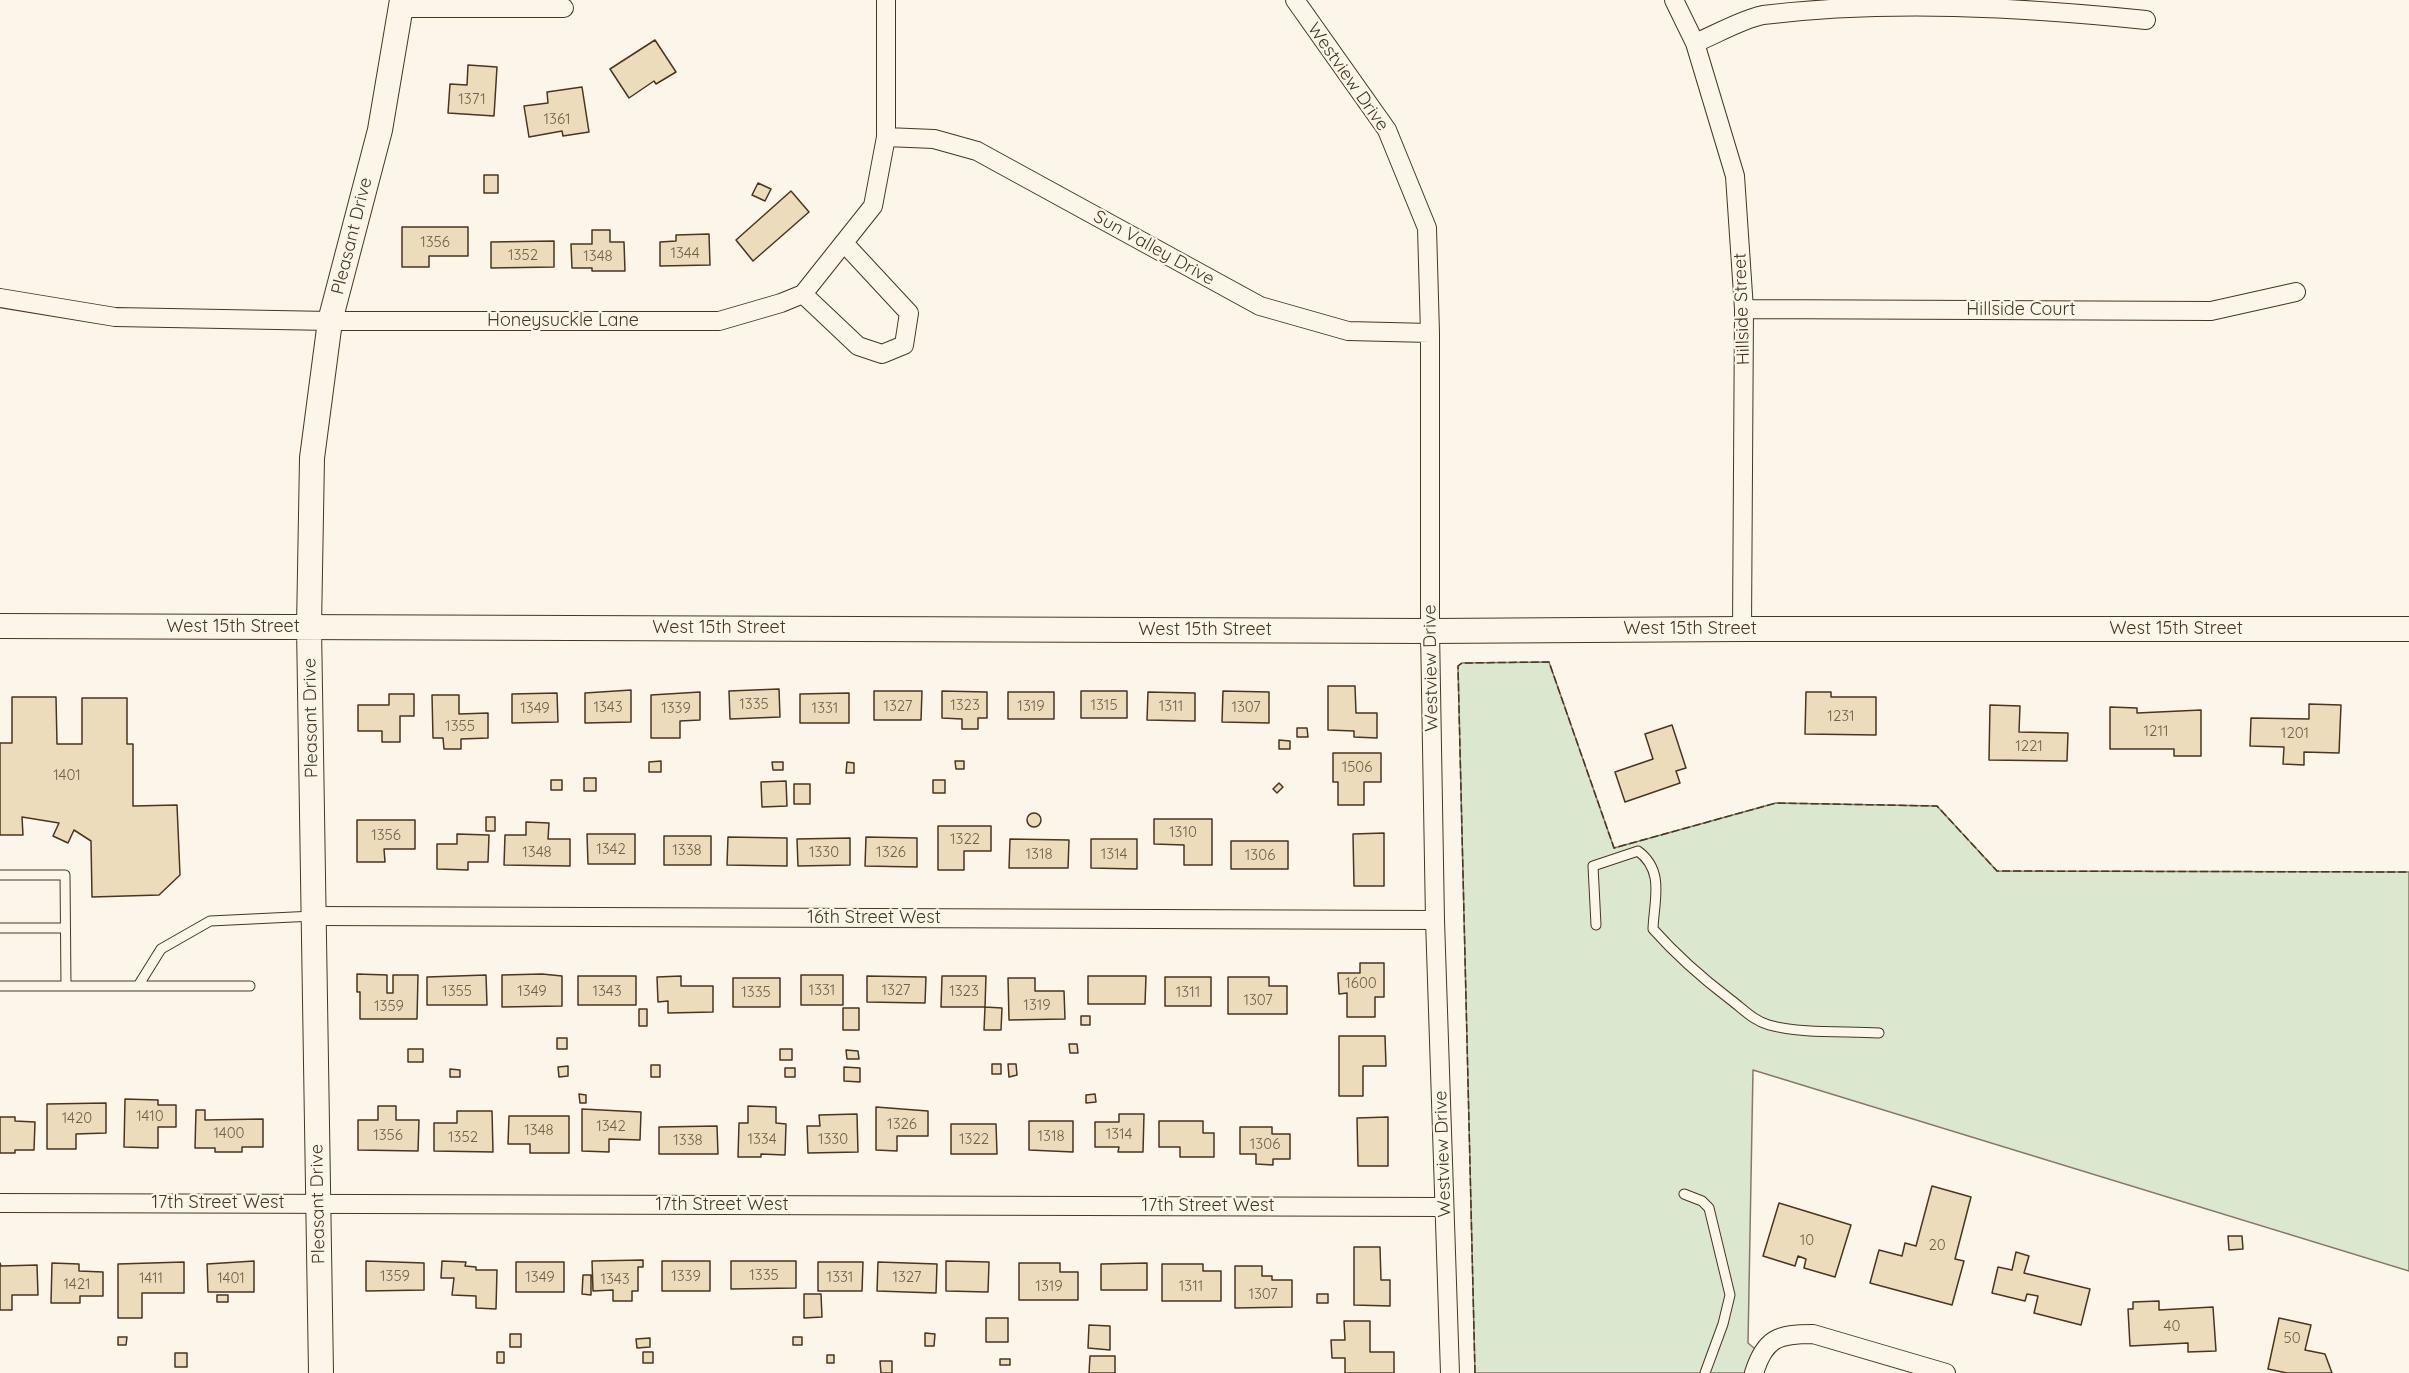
<!DOCTYPE html>
<html>
<head>
<meta charset="utf-8">
<style>
  body { margin:0 }
  canvas { display:block; background:#fbf6e9 }
</style>
</head>
<body>
<canvas width="2409" height="1373"></canvas>
<script>
const ctx = document.querySelector('canvas').getContext('2d');
ctx.lineJoin = 'round';
function fill(path, color) {
  ctx.fillStyle = color;
  ctx.fill(path, 'evenodd');
}
function strokePath(path, color, width, dash) {
  ctx.strokeStyle = color;
  ctx.lineWidth = width;
  ctx.lineCap = dash ? 'butt' : 'round';
  ctx.setLineDash(dash || []);
  ctx.stroke(path);
}
function label(font, color, halo, rows, align = 'center') {
  ctx.font = font + ' Quicksand,sans-serif';
  ctx.lineWidth = 4.5;
  ctx.setLineDash([]);
  ctx.textBaseline = 'middle';
  ctx.strokeStyle = halo;
  ctx.fillStyle = color;
  for (const [text, x, y, turn = 0] of rows) {
    ctx.save();
    ctx.translate(x, y);
    ctx.rotate((+turn || 0) * Math.PI / 180);
    ctx.textAlign = isNaN(turn) ? turn : align;
    if (halo) ctx.strokeText(text, 0, 0);
    ctx.fillText(text, 0, 0);
    ctx.restore();
  }
}
const green = new Path2D(`
  M 1549,662 L 1614,848 L 1776,803 L 1937,806 L 1997,871 L 2409,872 L 2409,1271 L 1753,1070 L 1748,1343 L 1760,1353 L 1754,1373 L 1475,1373 L 1458,666 L 1462,663 Z`);
fill(green, '#dce7d0');
strokePath(green, '#887966', 1.5);
const building = new Path2D(`
  M 655,40 L 676,72 L 656,84 L 654,81 L 629,98 L 610,69 Z
  M 468,65 L 497,67 L 494,116 L 448,113 L 450,84 L 467,85 Z
  M 582,87 L 589,132 L 563,136 L 562,131 L 529,137 L 524,106 L 548,103 L 547,92 Z
  M 484,175 L 498,175 L 498,193 L 484,193 Z
  M 758,183 L 771,189 L 765,201 L 752,195 Z
  M 791,191 L 809,212 L 753,261 L 736,240 Z
  M 402,227 L 468,227 L 468,256 L 429,256 L 429,267 L 402,267 Z
  M 592,230 L 610,230 L 610,242 L 624,242 L 625,271 L 592,271 L 592,268 L 572,268 L 571,244 L 592,244 Z
  M 709,234 L 710,265 L 660,266 L 660,242 L 676,241 L 676,235 Z
  M 554,241 L 554,267 L 491,268 L 491,242 Z
  M 1328,686 L 1355,686 L 1356,713 L 1377,713 L 1377,738 L 1354,737 L 1354,731 L 1328,730 Z
  M 779,689 L 780,717 L 730,719 L 729,691 Z
  M 631,690 L 631,722 L 585,723 L 585,693 Z
  M 874,691 L 922,691 L 921,720 L 874,720 Z
  M 942,691 L 987,692 L 987,718 L 978,718 L 978,729 L 962,729 L 962,719 L 942,718 Z
  M 1081,691 L 1127,691 L 1127,718 L 1081,718 Z
  M 1223,691 L 1269,692 L 1269,723 L 1222,722 Z
  M 700,692 L 700,720 L 680,721 L 680,738 L 651,738 L 651,695 Z
  M 1008,692 L 1054,692 L 1054,719 L 1008,719 Z
  M 1148,692 L 1195,693 L 1195,721 L 1147,720 Z
  M 1806,692 L 1831,692 L 1831,697 L 1876,697 L 1876,735 L 1805,734 Z
  M 557,693 L 558,722 L 512,723 L 512,694 Z
  M 849,693 L 849,723 L 800,723 L 800,694 Z
  M 389,694 L 414,694 L 414,716 L 400,716 L 400,742 L 382,742 L 382,731 L 358,731 L 358,705 L 389,705 Z
  M 432,695 L 459,695 L 459,714 L 488,713 L 488,738 L 461,739 L 461,749 L 444,749 L 443,738 L 433,738 Z
  M 12,697 L 56,697 L 57,744 L 82,744 L 82,698 L 127,698 L 127,744 L 133,744 L 133,806 L 177,805 L 180,875 L 159,895 L 92,897 L 91,841 L 74,830 L 68,843 L 53,836 L 59,823 L 22,817 L 23,835 L 0,835 L 0,743 L 12,743 Z
  M 2309,704 L 2341,705 L 2339,753 L 2304,752 L 2304,765 L 2283,764 L 2284,747 L 2250,746 L 2251,718 L 2309,719 Z
  M 1990,705 L 2020,706 L 2019,732 L 2068,733 L 2067,761 L 1989,760 Z
  M 2110,707 L 2137,708 L 2137,713 L 2201,710 L 2201,756 L 2174,756 L 2174,749 L 2110,749 Z
  M 1672,725 L 1686,768 L 1676,771 L 1680,783 L 1625,802 L 1615,772 L 1653,759 L 1645,734 Z
  M 1297,728 L 1307,728 L 1308,737 L 1297,737 Z
  M 1279,740 L 1290,741 L 1290,749 L 1279,749 Z
  M 1333,753 L 1381,753 L 1381,782 L 1364,782 L 1364,805 L 1338,805 L 1338,782 L 1333,782 Z
  M 661,761 L 661,772 L 649,772 L 649,762 Z
  M 955,761 L 964,761 L 964,769 L 956,769 Z
  M 772,762 L 783,762 L 783,770 L 773,770 Z
  M 847,762 L 854,763 L 854,773 L 846,773 Z
  M 584,778 L 596,778 L 596,791 L 584,791 Z
  M 551,780 L 562,780 L 562,790 L 551,790 Z
  M 933,780 L 945,780 L 945,793 L 933,793 Z
  M 786,781 L 787,806 L 762,807 L 761,782 Z
  M 1279,783 L 1283,787 L 1277,793 L 1273,789 Z
  M 794,784 L 810,784 L 810,804 L 794,804 Z
  M1027 820a7 7 0 1 1 14 0a7 7 0 1 1-14 0Z
  M 486,817 L 495,817 L 495,831 L 486,831 Z
  M 1154,819 L 1212,819 L 1212,865 L 1184,865 L 1184,845 L 1154,844 Z
  M 357,820 L 415,820 L 415,849 L 384,849 L 385,862 L 357,862 Z
  M 526,822 L 549,823 L 548,839 L 570,839 L 570,866 L 504,865 L 505,835 L 526,835 Z
  M 938,826 L 991,826 L 991,851 L 964,851 L 964,870 L 938,870 Z
  M 1384,833 L 1384,886 L 1354,886 L 1353,834 Z
  M 457,834 L 489,835 L 488,862 L 468,862 L 468,870 L 437,869 L 437,844 L 457,844 Z
  M 587,834 L 635,834 L 635,864 L 588,864 Z
  M 664,836 L 711,836 L 711,865 L 664,865 Z
  M 728,837 L 787,838 L 787,866 L 727,865 Z
  M 866,837 L 917,838 L 917,867 L 865,866 Z
  M 850,838 L 850,865 L 798,866 L 797,839 Z
  M 1010,839 L 1069,840 L 1068,868 L 1009,868 Z
  M 1091,839 L 1137,839 L 1137,869 L 1091,868 Z
  M 1231,841 L 1288,841 L 1288,869 L 1231,869 Z
  M 1360,963 L 1384,963 L 1384,997 L 1375,997 L 1375,1017 L 1347,1017 L 1347,993 L 1339,994 L 1338,973 L 1360,973 Z
  M 357,974 L 387,975 L 387,993 L 393,993 L 393,975 L 418,975 L 417,1019 L 360,1019 L 360,992 L 357,992 Z
  M 542,974 L 562,976 L 562,1006 L 502,1007 L 502,975 Z
  M 486,975 L 487,1005 L 427,1005 L 427,977 Z
  M 801,975 L 843,975 L 843,1005 L 801,1005 Z
  M 578,976 L 636,976 L 636,1005 L 578,1005 Z
  M 681,976 L 681,986 L 713,986 L 713,1012 L 668,1013 L 668,1001 L 658,1002 L 657,977 Z
  M 867,976 L 926,977 L 925,1003 L 867,1002 Z
  M 942,976 L 986,976 L 985,1007 L 941,1007 Z
  M 1088,976 L 1146,976 L 1145,1004 L 1088,1004 Z
  M 1165,977 L 1211,977 L 1211,1006 L 1165,1006 Z
  M 1228,977 L 1269,977 L 1269,986 L 1287,986 L 1287,1014 L 1228,1014 Z
  M 733,978 L 780,978 L 780,1007 L 733,1007 Z
  M 1008,978 L 1035,978 L 1035,991 L 1064,991 L 1065,1019 L 1009,1020 Z
  M 985,1007 L 1002,1008 L 1001,1030 L 984,1030 Z
  M 843,1008 L 859,1008 L 859,1030 L 843,1030 Z
  M 639,1009 L 647,1009 L 647,1026 L 639,1026 Z
  M 1081,1016 L 1090,1016 L 1090,1025 L 1081,1025 Z
  M 1339,1036 L 1385,1036 L 1386,1066 L 1363,1066 L 1363,1096 L 1339,1096 Z
  M 557,1038 L 567,1038 L 567,1049 L 557,1049 Z
  M 1069,1044 L 1077,1044 L 1078,1053 L 1070,1053 Z
  M 408,1049 L 423,1049 L 423,1062 L 408,1062 Z
  M 780,1049 L 792,1049 L 792,1060 L 780,1060 Z
  M 846,1050 L 858,1051 L 859,1059 L 847,1059 Z
  M 992,1064 L 1001,1064 L 1001,1074 L 992,1074 Z
  M 1008,1064 L 1016,1064 L 1017,1075 L 1009,1077 Z
  M 651,1065 L 660,1065 L 660,1077 L 651,1077 Z
  M 568,1066 L 568,1076 L 559,1077 L 558,1067 Z
  M 844,1067 L 860,1068 L 860,1082 L 844,1081 Z
  M 785,1068 L 795,1068 L 795,1077 L 785,1077 Z
  M 450,1069 L 460,1070 L 460,1077 L 450,1077 Z
  M 579,1094 L 586,1095 L 586,1103 L 580,1103 Z
  M 1095,1094 L 1096,1102 L 1086,1103 L 1086,1095 Z
  M 125,1099 L 158,1100 L 158,1105 L 176,1105 L 176,1127 L 158,1127 L 158,1148 L 124,1147 Z
  M 106,1103 L 106,1133 L 76,1134 L 76,1149 L 47,1149 L 47,1104 Z
  M 378,1106 L 396,1106 L 396,1120 L 419,1120 L 418,1151 L 358,1150 L 358,1120 L 378,1120 Z
  M 748,1106 L 776,1107 L 776,1123 L 786,1124 L 785,1155 L 761,1154 L 761,1157 L 738,1157 L 739,1123 L 748,1123 Z
  M 876,1107 L 928,1111 L 928,1136 L 897,1136 L 897,1151 L 876,1150 Z
  M 582,1109 L 641,1112 L 640,1140 L 609,1139 L 609,1152 L 582,1151 Z
  M 196,1110 L 205,1110 L 205,1120 L 263,1119 L 263,1147 L 242,1147 L 242,1152 L 215,1152 L 215,1148 L 195,1148 Z
  M 457,1111 L 492,1111 L 493,1152 L 434,1151 L 434,1123 L 457,1123 Z
  M 857,1114 L 858,1152 L 808,1153 L 807,1126 L 820,1126 L 819,1115 Z
  M 1119,1114 L 1144,1114 L 1143,1152 L 1118,1152 L 1119,1147 L 1095,1147 L 1095,1122 L 1119,1122 Z
  M 509,1116 L 569,1116 L 569,1153 L 530,1153 L 530,1144 L 508,1144 Z
  M 0,1117 L 15,1117 L 15,1121 L 35,1122 L 34,1150 L 15,1150 L 15,1153 L 0,1153 Z
  M 1388,1117 L 1388,1166 L 1358,1166 L 1357,1118 Z
  M 1029,1121 L 1073,1121 L 1073,1152 L 1029,1150 Z
  M 1159,1121 L 1203,1121 L 1203,1133 L 1214,1133 L 1214,1157 L 1180,1157 L 1180,1147 L 1159,1147 Z
  M 951,1124 L 996,1124 L 997,1154 L 951,1154 Z
  M 717,1126 L 718,1154 L 659,1154 L 659,1127 Z
  M 1240,1127 L 1272,1127 L 1272,1134 L 1290,1134 L 1290,1159 L 1273,1159 L 1273,1165 L 1256,1164 L 1256,1154 L 1240,1154 Z
  M 1932,1186 L 1971,1197 L 1955,1259 L 1964,1261 L 1952,1305 L 1870,1283 L 1879,1250 L 1902,1256 L 1905,1243 L 1916,1246 Z
  M 1779,1203 L 1851,1225 L 1835,1277 L 1804,1268 L 1806,1259 L 1798,1256 L 1795,1266 L 1763,1256 Z
  M 2228,1236 L 2242,1236 L 2243,1249 L 2229,1250 Z
  M 1354,1247 L 1380,1247 L 1381,1280 L 1390,1280 L 1390,1306 L 1354,1305 Z
  M 2016,1252 L 2029,1256 L 2024,1273 L 2090,1289 L 2081,1325 L 2034,1313 L 2038,1296 L 2027,1294 L 2025,1301 L 1992,1293 L 1998,1267 L 2012,1270 Z
  M 643,1260 L 643,1267 L 638,1267 L 638,1291 L 632,1291 L 632,1301 L 613,1301 L 613,1290 L 593,1291 L 592,1261 Z
  M 254,1261 L 254,1292 L 208,1292 L 207,1264 Z
  M 366,1261 L 424,1263 L 424,1290 L 366,1291 Z
  M 442,1261 L 466,1262 L 465,1266 L 476,1267 L 476,1270 L 497,1270 L 496,1309 L 476,1308 L 476,1296 L 452,1295 L 454,1278 L 441,1278 Z
  M 662,1261 L 710,1261 L 710,1291 L 662,1291 Z
  M 731,1261 L 796,1261 L 796,1288 L 731,1289 Z
  M 946,1261 L 989,1262 L 988,1292 L 946,1291 Z
  M 184,1262 L 184,1293 L 142,1293 L 142,1318 L 118,1318 L 118,1264 Z
  M 516,1262 L 564,1262 L 564,1292 L 516,1292 Z
  M 818,1262 L 863,1262 L 862,1291 L 818,1291 Z
  M 878,1262 L 937,1264 L 936,1293 L 877,1291 Z
  M 0,1263 L 1,1266 L 37,1265 L 38,1295 L 12,1295 L 12,1310 L 0,1310 Z
  M 52,1263 L 79,1264 L 79,1271 L 103,1272 L 103,1296 L 80,1296 L 80,1303 L 51,1303 Z
  M 1019,1263 L 1060,1263 L 1060,1272 L 1078,1272 L 1078,1300 L 1019,1300 Z
  M 1147,1263 L 1147,1290 L 1101,1290 L 1101,1264 Z
  M 1162,1264 L 1203,1264 L 1203,1271 L 1221,1271 L 1221,1301 L 1162,1301 Z
  M 1235,1266 L 1262,1266 L 1262,1276 L 1272,1276 L 1272,1280 L 1292,1280 L 1292,1307 L 1235,1308 Z
  M 583,1275 L 591,1275 L 591,1295 L 582,1294 Z
  M 804,1294 L 821,1294 L 822,1317 L 804,1318 Z
  M 1317,1294 L 1328,1294 L 1328,1303 L 1317,1303 Z
  M 217,1295 L 228,1295 L 228,1302 L 217,1302 Z
  M 2159,1301 L 2159,1310 L 2213,1307 L 2216,1351 L 2188,1352 L 2188,1343 L 2130,1346 L 2128,1309 L 2133,1309 L 2133,1302 Z
  M 986,1318 L 1008,1318 L 1008,1342 L 986,1342 Z
  M 2279,1318 L 2311,1325 L 2305,1350 L 2325,1354 L 2332,1373 L 2287,1373 L 2268,1369 Z
  M 1344,1321 L 1370,1321 L 1370,1352 L 1394,1352 L 1394,1373 L 1345,1373 L 1345,1358 L 1332,1358 L 1331,1340 L 1345,1340 Z
  M 1089,1325 L 1110,1326 L 1110,1350 L 1088,1348 Z
  M 925,1333 L 935,1334 L 934,1346 L 925,1346 Z
  M 510,1334 L 521,1334 L 521,1347 L 510,1347 Z
  M 118,1337 L 127,1337 L 126,1345 L 118,1345 Z
  M 793,1337 L 802,1337 L 802,1345 L 793,1345 Z
  M 650,1338 L 650,1347 L 637,1348 L 636,1339 Z
  M 497,1352 L 504,1352 L 504,1363 L 497,1363 Z
  M 643,1352 L 653,1352 L 653,1363 L 643,1363 Z
  M 175,1353 L 187,1353 L 187,1367 L 175,1367 Z
  M 827,1355 L 834,1355 L 834,1363 L 827,1363 Z
  M 1090,1356 L 1115,1356 L 1115,1373 L 1089,1373 Z
  M 1000,1359 L 1010,1359 L 1010,1365 L 1000,1365 Z
  M 880,1361 L 892,1361 L 892,1373 L 881,1373 Z`);
fill(building, '#ecdcbc');
strokePath(building, '#4a3520', 1.5);
const service = new Path2D(`
  M 0,875 L 65,875 L 66,986 L 250,986
  M 1596,925 L 1593,866 L 1638,851 C 1665,871 1654,900 1653,929 C 1677,956 1702,978 1731,1000 C 1743,1009 1754,1021 1769,1025 C 1803,1034 1843,1031 1879,1033
  M 0,928 L 65,928
  M 0,986 L 66,986
  M 138,986 L 161,949 L 210,921 L 314,916
  M 1684,1194 L 1702,1201 L 1709,1208 L 1730,1295 L 1723,1324 L 1705,1373`);
const minor = new Path2D(`
  M 1295,0 L 1387,130 L 1427,228 L 1430,333 L 1430,631 L 1435,920 L 1450,1373
  M 1674,0 L 1695,43 L 1735,176 L 1744,309 L 1742,629
  M 401,8 L 564,8
  M 1695,43 C 1717,34 1740,20 1763,15 C 1888,0 2020,7 2146,20
  M 886,137 L 934,139 L 977,151 L 1260,306 L 1348,331 L 1430,333
  M 803,294 L 858,346 L 882,354 L 904,345 L 909,313 L 844,243
  M 0,298 L 115,317 L 330,321 L 719,321 L 781,303 L 803,294 L 873,206 L 886,137 L 886,0
  M 1744,309 L 2211,311 L 2296,292
  M 314,916 L 1435,920
  M 0,1203 L 1444,1207
  M 1754,1373 C 1765,1338 1778,1334 1813,1334 L 1946,1373`);
const tertiary = new Path2D(`
  M 0,626 L 1430,631 L 1742,629 L 2409,629
  M 321,1373 L 309,627 L 312,458 L 330,321 L 380,130 L 402,0`);
strokePath(service, '#4a3520', 11);
strokePath(minor, '#4a3520', 20);
strokePath(tertiary, '#4a3520', 26);
strokePath(service, '#fbf6e9', 9);
strokePath(minor, '#fbf6e9', 18);
strokePath(tertiary, '#fbf6e9', 24);
strokePath(new Path2D(`
  M 1475,1373 L 1458,666 L 1462,663 L 1549,662 L 1614,848 L 1776,803 L 1937,806 L 1997,871 L 2409,872`), '#4a3520', 1.5, [8, 3]);
label('15px', '#725f47', null, [
  ["1371",472,99],
  ["1361",557,119],
  ["1356",435,242],
  ["1344",685,253],
  ["1352",523,255],
  ["1348",598,256],
  ["1335",754,704],
  ["1323",965,705],
  ["1315",1104,705],
  ["1327",898,706],
  ["1319",1031,706],
  ["1311",1171,706],
  ["1343",608,707],
  ["1307",1246,707],
  ["1349",535,708],
  ["1339",676,708],
  ["1331",825,708],
  ["1231",1841,716],
  ["1355",460,726],
  ["1211",2156,731],
  ["1201",2295,733],
  ["1221",2029,746],
  ["1506",1357,767],
  ["1401",67,775],
  ["1310",1183,832],
  ["1356",386,835],
  ["1322",965,839],
  ["1342",611,849],
  ["1338",687,850],
  ["1348",537,852],
  ["1330",824,852],
  ["1326",891,852],
  ["1318",1039,854],
  ["1314",1114,854],
  ["1306",1260,855],
  ["1600",1361,983],
  ["1331",822,990],
  ["1327",896,990],
  ["1355",457,991],
  ["1349",532,991],
  ["1343",607,991],
  ["1323",964,991],
  ["1335",756,992],
  ["1311",1188,992],
  ["1307",1258,1000],
  ["1319",1037,1005],
  ["1359",389,1006],
  ["1410",150,1116],
  ["1420",77,1118],
  ["1326",902,1124],
  ["1342",611,1126],
  ["1348",539,1130],
  ["1400",229,1133],
  ["1314",1119,1134],
  ["1356",388,1135],
  ["1318",1051,1136],
  ["1352",463,1137],
  ["1334",762,1139],
  ["1330",833,1139],
  ["1322",974,1139],
  ["1338",688,1140],
  ["1306",1265,1144],
  ["10",1807,1240],
  ["20",1937,1245],
  ["1335",764,1275],
  ["1359",395,1276],
  ["1339",686,1276],
  ["1349",540,1277],
  ["1331",840,1277],
  ["1327",907,1277],
  ["1411",151,1278],
  ["1401",231,1278],
  ["1343",615,1279],
  ["1421",77,1284],
  ["1319",1049,1286],
  ["1311",1191,1286],
  ["1307",1263,1294],
  ["40",2172,1326],
  ["50",2292,1338]
]);
label('18px', '#4a3520', '#fbf6e9', [
  ["Westview Drive",1348,77,55],
  ["Pleasant Drive",352,236,-76],
  ["Sun Valley Drive",1154,248,29],
  ["Hillside Street",1742,309,-92],
  ["Hillside Court",2021,310],
  ["Honeysuckle Lane",563,321],
  ["West 15th Street",233,627],
  ["West 15th Street",719,628],
  ["West 15th Street",1690,629],
  ["West 15th Street",2176,629],
  ["West 15th Street",1205,630],
  ["Westview Drive",1431,668,-91],
  ["Pleasant Drive",311,718,-91],
  ["16th Street West",874,918],
  ["Westview Drive",1443,1154,-92],
  ["17th Street West",218,1203],
  ["Pleasant Drive",318,1204,-91],
  ["17th Street West",722,1205],
  ["17th Street West",1208,1206]
]);
</script>
</body>
</html>
